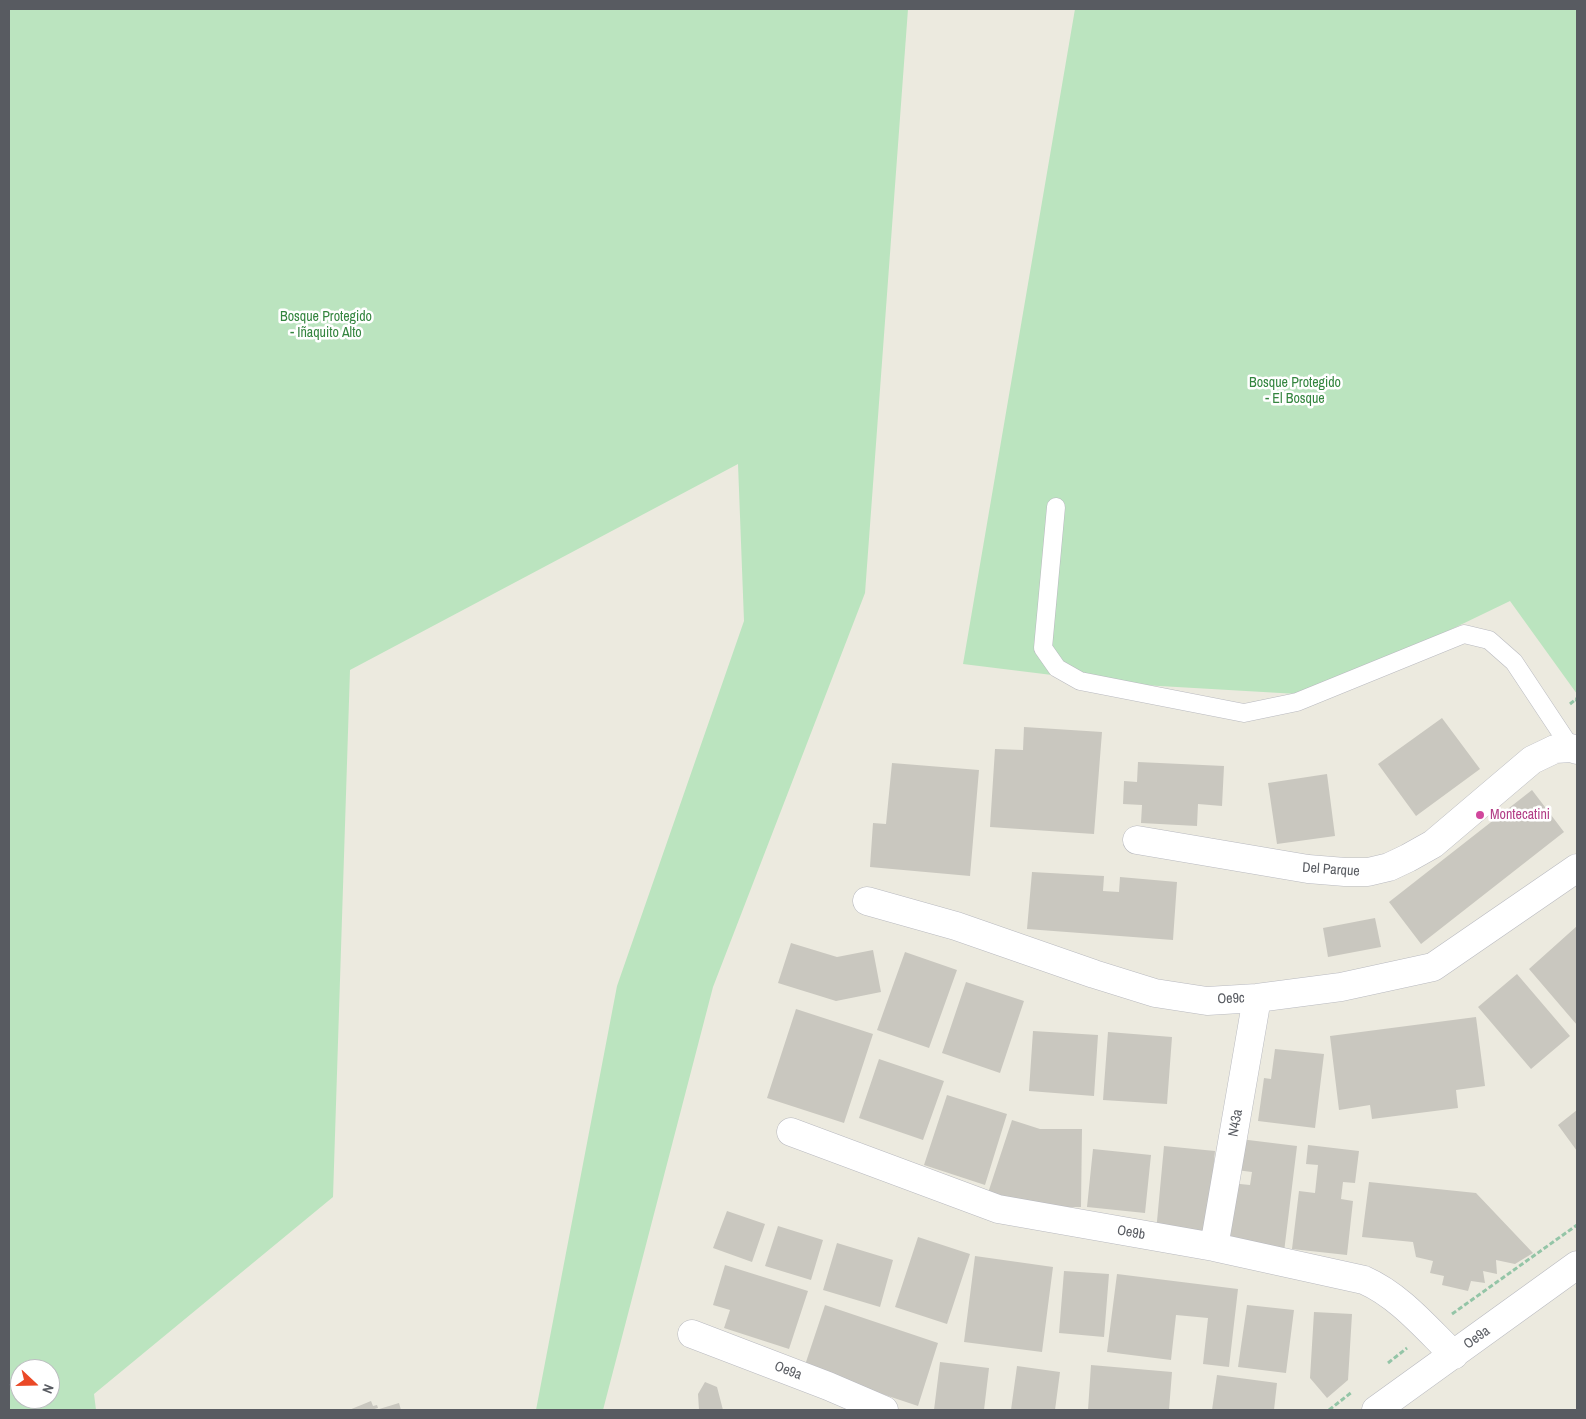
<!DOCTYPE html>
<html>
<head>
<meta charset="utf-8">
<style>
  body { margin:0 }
  #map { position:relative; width:1586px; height:1419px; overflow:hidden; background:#eceadf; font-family:"Archivo Narrow",sans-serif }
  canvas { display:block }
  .frame { position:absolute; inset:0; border:10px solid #585b61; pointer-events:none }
  .north { position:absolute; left:10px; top:1359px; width:50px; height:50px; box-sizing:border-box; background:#fff; border:1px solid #bcbdc0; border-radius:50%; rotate:111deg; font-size:14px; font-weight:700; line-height:20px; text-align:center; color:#585b61 }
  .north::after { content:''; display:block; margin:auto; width:18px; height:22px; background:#ea4927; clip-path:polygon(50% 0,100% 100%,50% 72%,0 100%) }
</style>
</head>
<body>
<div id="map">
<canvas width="1586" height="1419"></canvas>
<div class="frame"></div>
<div class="north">N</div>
</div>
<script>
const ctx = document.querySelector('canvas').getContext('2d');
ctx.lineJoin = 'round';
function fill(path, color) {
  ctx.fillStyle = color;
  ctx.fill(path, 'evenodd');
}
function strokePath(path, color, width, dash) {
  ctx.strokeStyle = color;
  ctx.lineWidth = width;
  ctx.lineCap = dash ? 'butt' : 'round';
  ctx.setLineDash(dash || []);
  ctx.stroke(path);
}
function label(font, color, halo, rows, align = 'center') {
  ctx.font = font + ' "Archivo Narrow",sans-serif';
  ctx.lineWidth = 5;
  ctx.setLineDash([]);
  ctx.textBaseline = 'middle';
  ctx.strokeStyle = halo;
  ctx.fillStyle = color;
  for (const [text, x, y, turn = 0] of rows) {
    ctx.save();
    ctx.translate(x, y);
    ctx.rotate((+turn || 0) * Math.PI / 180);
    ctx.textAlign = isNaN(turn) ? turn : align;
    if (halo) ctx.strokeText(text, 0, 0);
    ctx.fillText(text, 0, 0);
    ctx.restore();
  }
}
fill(new Path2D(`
  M 9,9 L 908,9 L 865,593 L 713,987 L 603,1410 L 536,1410 L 617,986 L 744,621 L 738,464 L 350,670 L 333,1197 L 94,1394 L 96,1410 L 9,1410 ZM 20,1369 L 50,1369 L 50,1399 L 20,1399 Z
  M 1075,9 L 1577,9 L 1577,694 L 1510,601 L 1315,695 L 1125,684 L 963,664 Z`), '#bbe4bf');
fill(new Path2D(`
  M 1442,718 L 1480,769 L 1416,816 L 1378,764 Z
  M 1024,727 L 1102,732 L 1094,834 L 990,827 L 995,749 L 1023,750 Z
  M 1138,762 L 1224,766 L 1222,806 L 1198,804 L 1197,826 L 1141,823 L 1142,805 L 1123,804 L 1124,781 L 1137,782 Z
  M 892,763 L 979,770 L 970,876 L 870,867 L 873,823 L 886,824 Z
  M 1327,774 L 1335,836 L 1277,844 L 1268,783 Z
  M 1532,790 L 1564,832 L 1421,944 L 1389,902 Z
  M 1032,872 L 1104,876 L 1103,891 L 1119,892 L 1120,877 L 1177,882 L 1173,940 L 1027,929 Z
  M 1375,918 L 1381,947 L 1328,957 L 1323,928 Z
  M 1577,926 L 1577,1025 L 1529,969 Z
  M 791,943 L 837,957 L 873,950 L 881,992 L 836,1001 L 778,983 Z
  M 905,952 L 957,970 L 929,1048 L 877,1030 Z
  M 1517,974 L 1570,1036 L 1531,1069 L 1478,1007 Z
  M 966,982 L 1024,1001 L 1000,1073 L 942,1053 Z
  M 796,1009 L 873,1034 L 844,1123 L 767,1098 Z
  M 1476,1017 L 1485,1086 L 1456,1090 L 1458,1108 L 1372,1119 L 1370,1105 L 1339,1110 L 1330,1036 Z
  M 1033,1031 L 1098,1035 L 1094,1096 L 1029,1091 Z
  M 1108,1032 L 1172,1037 L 1167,1104 L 1103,1100 Z
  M 1275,1049 L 1324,1054 L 1315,1128 L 1258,1121 L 1264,1078 L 1271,1079 Z
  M 879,1059 L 944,1081 L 923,1140 L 859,1118 Z
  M 947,1095 L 1007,1114 L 985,1185 L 924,1165 Z
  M 1577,1110 L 1577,1151 L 1558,1125 Z
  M 1012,1120 L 1040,1129 L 1082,1129 L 1081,1207 L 1019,1207 L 987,1196 Z
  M 1240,1139 L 1297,1146 L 1284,1252 L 1222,1244 L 1230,1183 L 1250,1185 L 1252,1172 L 1236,1170 Z
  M 1308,1145 L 1359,1151 L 1355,1183 L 1343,1182 L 1341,1199 L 1353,1201 L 1347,1255 L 1292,1249 L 1299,1191 L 1315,1193 L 1318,1165 L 1306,1164 Z
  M 1164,1146 L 1215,1151 L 1207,1236 L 1156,1232 Z
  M 1093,1149 L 1151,1155 L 1145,1213 L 1087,1207 Z
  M 1369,1182 L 1476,1193 L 1533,1253 L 1515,1264 L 1496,1260 L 1497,1274 L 1483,1271 L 1485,1283 L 1471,1281 L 1468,1291 L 1442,1285 L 1444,1276 L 1430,1273 L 1433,1261 L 1416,1257 L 1413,1242 L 1362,1237 Z
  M 727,1211 L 765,1224 L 752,1262 L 713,1248 Z
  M 778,1226 L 823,1240 L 811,1280 L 765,1266 Z
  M 918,1237 L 970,1254 L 947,1324 L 895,1307 Z
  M 837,1243 L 893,1260 L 880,1307 L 823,1290 Z
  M 975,1256 L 1053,1267 L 1042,1352 L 964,1342 Z
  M 725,1265 L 808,1291 L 789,1349 L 724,1328 L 730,1310 L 713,1305 Z
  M 1064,1271 L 1109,1274 L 1104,1337 L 1059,1333 Z
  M 1117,1274 L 1238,1289 L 1229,1367 L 1203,1364 L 1208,1318 L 1176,1315 L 1171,1360 L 1107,1352 Z
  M 825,1305 L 938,1343 L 918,1406 L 804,1368 Z
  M 1247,1305 L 1294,1310 L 1286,1373 L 1238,1367 Z
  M 1314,1312 L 1352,1314 L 1348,1380 L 1327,1398 L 1310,1378 Z
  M 940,1362 L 989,1368 L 984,1410 L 934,1410 Z
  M 1091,1365 L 1172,1372 L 1169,1410 L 1088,1410 Z
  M 1017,1366 L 1060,1372 L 1055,1410 L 1011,1410 Z
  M 1217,1375 L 1277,1383 L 1274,1410 L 1212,1410 Z
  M 705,1382 L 717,1387 L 723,1410 L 699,1410 L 698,1394 Z
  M 371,1401 L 373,1406 L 377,1405 L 378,1408 L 371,1410 L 349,1410 Z
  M 399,1403 L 401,1410 L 376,1410 Z`), '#c9c7bf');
const service = new Path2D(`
  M 1056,507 L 1043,648 L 1057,668 L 1080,681 L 1244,713 L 1297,702 L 1464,634 L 1489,640 L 1514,662 L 1571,748`);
const minor = new Path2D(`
  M 1137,840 L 1308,869 L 1345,872 L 1368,872 L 1389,867 L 1408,858 L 1433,844 L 1532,760 L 1555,749 L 1571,748 L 1577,750
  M 867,901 L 956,926 L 1094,974 L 1155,993 L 1207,1001 L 1257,998 L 1341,987 L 1433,967 L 1577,868
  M 791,1132 L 998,1209 L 1214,1247 L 1364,1280 C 1400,1296 1426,1328 1454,1355
  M 1214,1247 L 1257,998
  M 692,1334 L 828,1386 L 884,1410
  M 1376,1410 L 1577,1265`);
strokePath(service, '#b8b9bf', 19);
strokePath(minor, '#b8b9bf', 29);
strokePath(new Path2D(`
  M 1570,704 L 1576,699 L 1577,701
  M 1452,1314 L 1577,1225
  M 1388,1363 L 1407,1348
  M 1329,1410 L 1352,1392`), '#94c5a7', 3, [5, 2.5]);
strokePath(service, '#fff', 18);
strokePath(minor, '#fff', 28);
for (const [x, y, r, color] of [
  [1480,815,5,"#d1479c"]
]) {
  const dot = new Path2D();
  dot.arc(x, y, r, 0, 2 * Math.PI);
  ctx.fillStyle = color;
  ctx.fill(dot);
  strokePath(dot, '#fff', 2);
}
label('14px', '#34853f', '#fff', [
  ["Bosque Protegido",326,317],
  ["- Iñaquito Alto",326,333],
  ["Bosque Protegido",1295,383],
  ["- El Bosque",1295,399]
]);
label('14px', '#b23c85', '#fff', [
  ["Montecatini",1490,815]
], 'left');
label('14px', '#585b61', '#fff', [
  ["Del Parque",1331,870,4],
  ["Oe9c",1231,999,-2],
  ["N43a",1236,1123,-80],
  ["Oe9b",1131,1233,10],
  ["Oe9a",1477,1338,-36],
  ["Oe9a",788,1371,21]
]);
</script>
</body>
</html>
